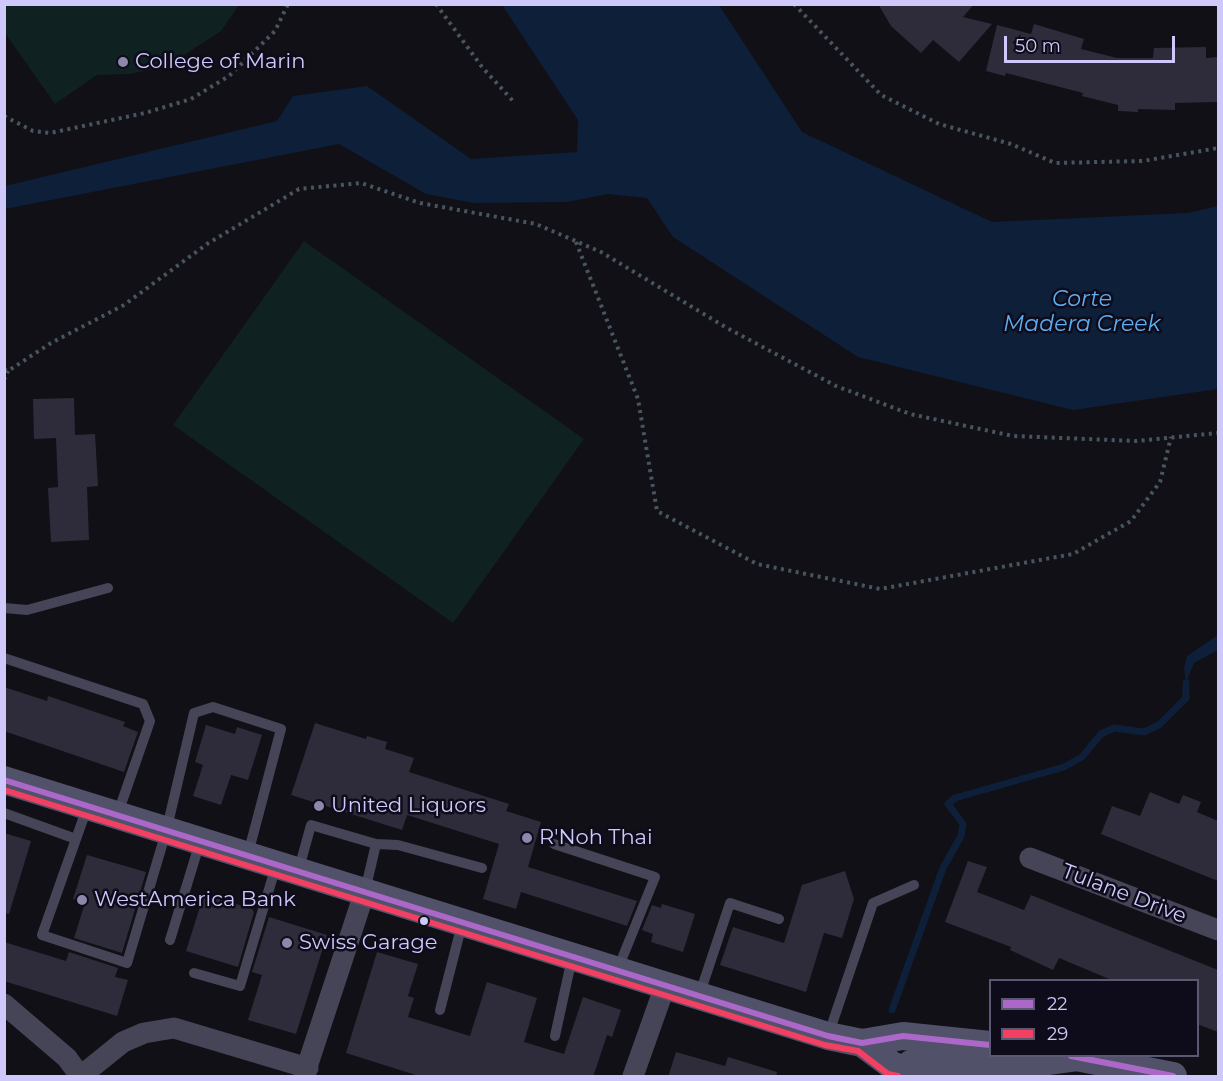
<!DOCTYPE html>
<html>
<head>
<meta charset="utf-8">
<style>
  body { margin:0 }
  #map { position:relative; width:1223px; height:1081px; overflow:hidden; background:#101016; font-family:Montserrat,sans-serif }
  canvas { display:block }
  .frame { position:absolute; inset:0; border:6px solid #cfc9fb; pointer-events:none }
  .legend { position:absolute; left:989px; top:979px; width:210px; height:78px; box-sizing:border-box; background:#0e0c1a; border:2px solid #5b5874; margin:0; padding:8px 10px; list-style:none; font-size:18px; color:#cfc9fb }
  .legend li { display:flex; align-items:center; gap:12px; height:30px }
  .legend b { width:30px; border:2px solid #5b5874 }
  .scale { position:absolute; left:1004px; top:36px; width:171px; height:27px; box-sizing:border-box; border:3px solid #cfc9fb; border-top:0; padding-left:8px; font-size:18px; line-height:21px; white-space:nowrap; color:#cfc9fb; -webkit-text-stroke:4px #0e0c1a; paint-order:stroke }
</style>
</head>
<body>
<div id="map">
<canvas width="1223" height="1081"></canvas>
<div class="frame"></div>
<ul class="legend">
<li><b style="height:8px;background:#ac68c9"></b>22</li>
<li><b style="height:8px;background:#f24062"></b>29</li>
</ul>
<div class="scale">50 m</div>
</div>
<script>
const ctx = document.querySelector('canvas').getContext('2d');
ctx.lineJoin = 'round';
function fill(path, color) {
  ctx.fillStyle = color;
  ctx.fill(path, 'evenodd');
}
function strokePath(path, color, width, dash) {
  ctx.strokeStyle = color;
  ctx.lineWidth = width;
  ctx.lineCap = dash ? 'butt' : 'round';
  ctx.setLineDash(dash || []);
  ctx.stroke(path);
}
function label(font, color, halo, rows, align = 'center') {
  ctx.font = font + ' Montserrat,sans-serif';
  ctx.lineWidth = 5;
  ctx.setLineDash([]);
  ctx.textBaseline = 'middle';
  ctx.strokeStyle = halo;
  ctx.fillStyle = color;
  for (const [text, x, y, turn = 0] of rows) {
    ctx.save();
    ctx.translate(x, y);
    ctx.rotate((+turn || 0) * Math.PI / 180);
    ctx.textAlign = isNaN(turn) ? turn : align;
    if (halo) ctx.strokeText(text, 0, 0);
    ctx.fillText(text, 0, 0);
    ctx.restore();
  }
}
fill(new Path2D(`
  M 4,5 L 5,4 L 239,5 L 221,31 L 178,59 L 159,68 L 130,74 L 97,75 L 55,104 L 5,33 Z
  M 304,241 L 584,439 L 453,623 L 173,425 Z`), '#0f2121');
fill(new Path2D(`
  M 502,5 L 719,5 L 802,132 L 992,222 L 1188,213 L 1218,206 L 1218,389 L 1073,410 L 858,357 L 673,237 L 647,198 L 608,194 L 567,202 L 474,203 L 426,194 L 339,144 L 5,209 L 5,186 L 277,121 L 293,96 L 367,86 L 471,159 L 577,152 L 578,120 Z
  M 1218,635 L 1218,650 L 1194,663 L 1186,683 L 1184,668 L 1187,656 Z`), '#0e1f39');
strokePath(new Path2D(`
  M 892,1010 L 943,868 L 961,836 L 963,824 L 948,804 L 955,798 L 1064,767 L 1082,757 L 1101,734 L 1114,728 L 1144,732 L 1159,725 L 1186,698 L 1186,683`), '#0e1f39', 7);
fill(new Path2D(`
  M 878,4 L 974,4 L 963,17 L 992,24 L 959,62 L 933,40 L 921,53 L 891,26 Z
  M 1034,24 L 1084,39 L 1081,49 L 1117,58 L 1153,58 L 1154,48 L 1206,47 L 1206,58 L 1218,57 L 1218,102 L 1175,103 L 1175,110 L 1138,109 L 1138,112 L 1118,111 L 1118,105 L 1082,96 L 1083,93 L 1006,73 L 1005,76 L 986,71 L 997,25 L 1031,34 Z
  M 74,398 L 75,435 L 95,434 L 98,486 L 87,487 L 89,540 L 51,542 L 48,488 L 58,487 L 56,438 L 34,439 L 33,399 Z
  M 4,687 L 47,701 L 48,696 L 125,722 L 123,726 L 138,732 L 124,772 L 4,731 Z
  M 315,723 L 366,739 L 367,736 L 387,742 L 385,749 L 414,758 L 409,772 L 509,804 L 506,811 L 541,822 L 528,867 L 637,901 L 627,926 L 521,892 L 516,909 L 483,899 L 499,844 L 407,815 L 402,830 L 291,795 Z
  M 206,725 L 235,734 L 237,727 L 262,735 L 248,780 L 231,775 L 221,805 L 193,796 L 203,765 L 195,762 Z
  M 1150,792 L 1179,804 L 1183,795 L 1201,802 L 1197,812 L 1218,821 L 1218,881 L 1101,834 L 1112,806 L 1140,816 Z
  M 4,833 L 31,841 L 9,914 L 4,913 Z
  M 87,855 L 146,872 L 122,953 L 74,938 L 85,903 L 73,899 Z
  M 968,861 L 987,867 L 977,892 L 1024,910 L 1031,895 L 1218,970 L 1218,1032 L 1197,1024 L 1197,981 L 1114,981 L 1059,958 L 1053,970 L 1010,950 L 1011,947 L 945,922 Z
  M 845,871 L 854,899 L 842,938 L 824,933 L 806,992 L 720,965 L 733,927 L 784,943 L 802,885 Z
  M 204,894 L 252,909 L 254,912 L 238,967 L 186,951 Z
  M 662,904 L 695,914 L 683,952 L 651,942 L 653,934 L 642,930 L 652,905 L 661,908 Z
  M 269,917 L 327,935 L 296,1034 L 248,1020 L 262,975 L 252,972 Z
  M 4,942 L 66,961 L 69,952 L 118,968 L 115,977 L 128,980 L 117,1016 L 4,981 Z
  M 377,952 L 418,964 L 408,996 L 414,998 L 408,1017 L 470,1036 L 487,982 L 537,998 L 524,1042 L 564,1054 L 583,997 L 621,1010 L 612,1037 L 607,1035 L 593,1077 L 422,1077 L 346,1053 Z
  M 676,1052 L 725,1066 L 728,1057 L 777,1072 L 776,1077 L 668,1077 Z`), '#2e2c3a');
strokePath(new Path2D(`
  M 436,4 L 482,67 L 513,101
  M 794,4 L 881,95 L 939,124 L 1011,144 L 1055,163 L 1143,161 L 1218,148
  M 4,116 L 33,131 L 50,133 L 145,113 L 191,99 L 229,76 L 275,31 L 288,4
  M 576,242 L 638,399 L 657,511 L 757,564 L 880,589 L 1073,554 L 1131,521 L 1160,482 L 1171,437
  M 4,370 L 8,371 L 51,343 L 124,305 L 207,244 L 299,189 L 361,183 L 420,203 L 536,224 L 601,252 L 727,328 L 836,386 L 910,414 L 1013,436 L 1136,441 L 1218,433
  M 4,380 L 8,371`), '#485560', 4, [3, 4.5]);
strokePath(new Path2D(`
  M 4,608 L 27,610 L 108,588
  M 4,658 L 143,704 L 150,721 L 118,813
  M 87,808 L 42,935 L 127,963 L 166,832 L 194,713 L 213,707 L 281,729 L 248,854
  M 4,813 L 76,839
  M 376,844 L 398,845 L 482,868
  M 554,844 L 655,877 L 617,971
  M 298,872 L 311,825 L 376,844 L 365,891
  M 170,940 L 200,842
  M 194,973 L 240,986 L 276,866
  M 699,996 L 730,903 L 779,919
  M 440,1010 L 462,924
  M 555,1036 L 572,958
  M 828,1036 L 873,903 L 914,885`), '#454557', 10);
strokePath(new Path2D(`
  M 1030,858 L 1218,930
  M 4,1004 L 67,1058 L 80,1076
  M 81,1076 L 123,1042 L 144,1033 L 174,1028 L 308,1068
  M 304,1076 L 364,894
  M 633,1076 L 665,986`), '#454557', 21);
strokePath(new Path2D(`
  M 4,780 L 828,1036 L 862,1043 L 893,1066 L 935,1076
  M 862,1043 L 903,1036 L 990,1045
  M 1071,1056 L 1173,1076
  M 911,1064 L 940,1061 L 1020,1065 L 1079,1057`), '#51516a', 28);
strokePath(new Path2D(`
  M 4,780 L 828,1036 L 862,1043 L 903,1036 L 990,1045
  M 1071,1056 L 1173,1076`), '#ac68c9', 6);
strokePath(new Path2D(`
  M 4,790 L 825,1045 L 858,1051 L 888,1074 L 898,1076`), '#f24062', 6);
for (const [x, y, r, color] of [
  [123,62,6,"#8c88ab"],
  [319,806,6,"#8c88ab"],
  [527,838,6,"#8c88ab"],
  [82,900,6,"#8c88ab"],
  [424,921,5,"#cfc9fb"],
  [287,943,6,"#8c88ab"]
]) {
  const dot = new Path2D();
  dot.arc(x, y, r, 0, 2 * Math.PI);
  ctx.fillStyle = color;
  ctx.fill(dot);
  strokePath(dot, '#0e0c1a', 2);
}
label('21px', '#cfc9fb', '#0e0c1a', [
  ["College of Marin",135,62],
  ["United Liquors",331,806],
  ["R'Noh Thai",539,838],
  ["WestAmerica Bank",94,900],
  ["Swiss Garage",299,943]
], 'left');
label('21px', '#cfc9fb', '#0e0c1a', [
  ["Tulane Drive",1124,894,21]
]);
label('italic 22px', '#5eaef4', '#0e0c1a', [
  ["Corte",1082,300],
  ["Madera Creek",1082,325]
]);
</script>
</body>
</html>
